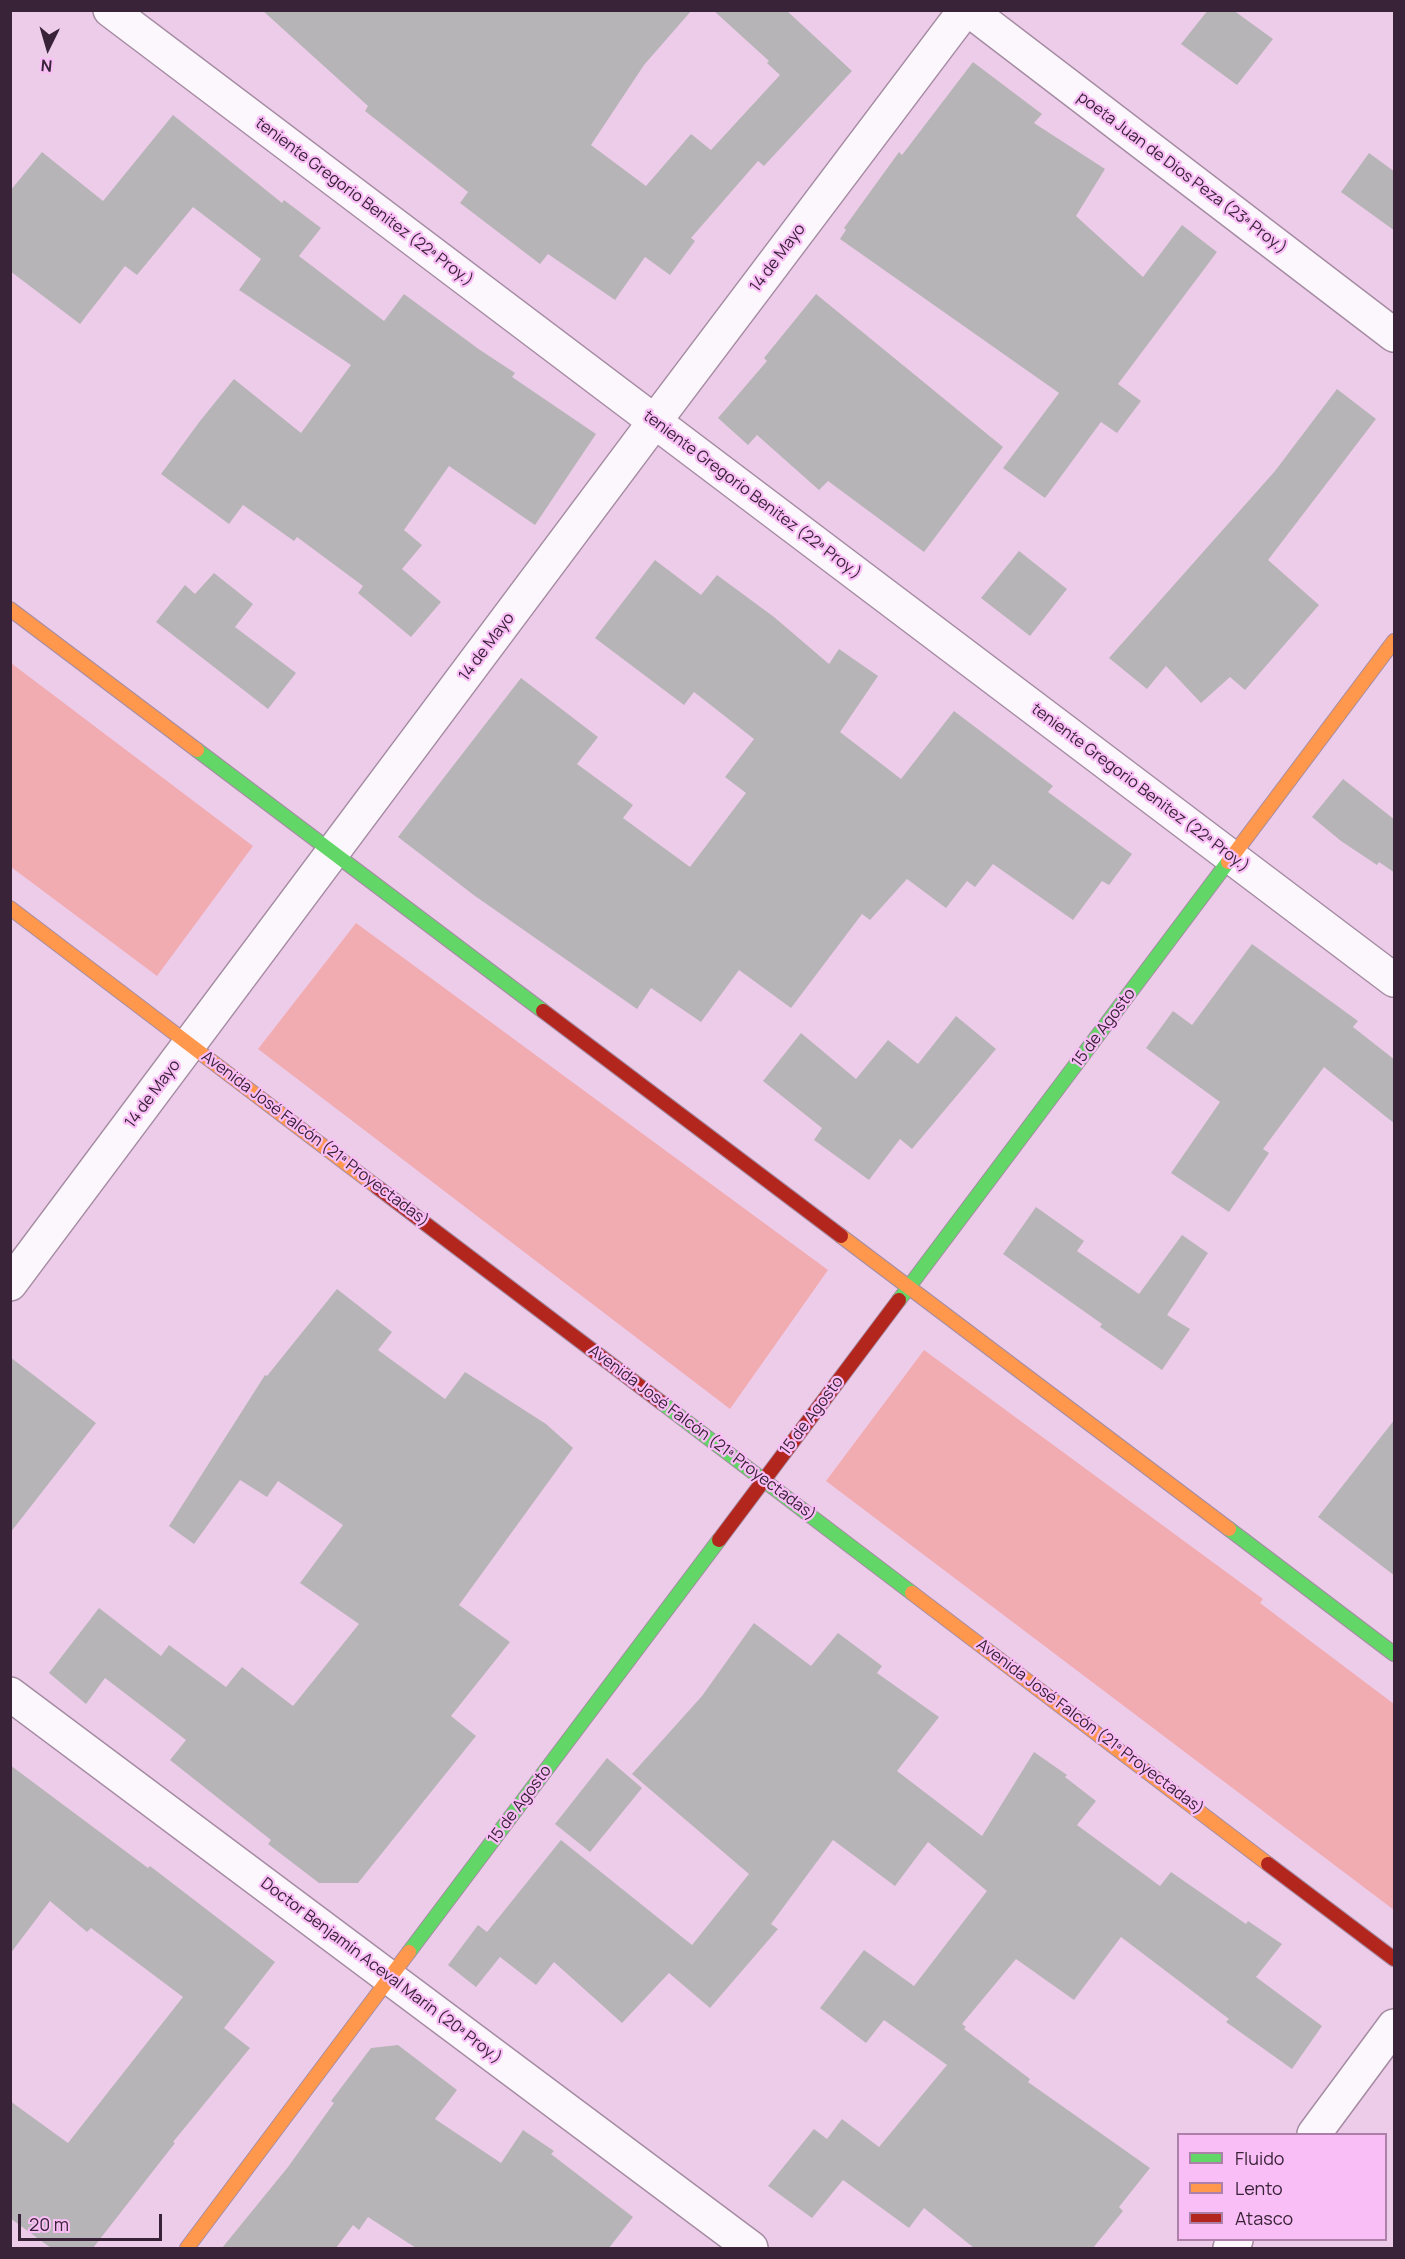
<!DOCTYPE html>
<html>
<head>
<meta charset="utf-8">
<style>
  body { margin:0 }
  #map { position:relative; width:1405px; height:2259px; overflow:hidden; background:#edccea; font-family:Manrope,sans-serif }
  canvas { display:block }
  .frame { position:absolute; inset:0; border:12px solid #392338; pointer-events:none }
  .legend { position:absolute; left:1177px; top:2133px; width:210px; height:108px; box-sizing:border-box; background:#fabef6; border:2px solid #ad80aa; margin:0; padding:8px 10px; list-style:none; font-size:18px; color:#392338 }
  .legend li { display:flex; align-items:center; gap:12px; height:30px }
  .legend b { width:30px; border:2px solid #ad80aa }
  .north { position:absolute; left:18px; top:18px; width:60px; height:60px; -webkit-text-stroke:4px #fabef6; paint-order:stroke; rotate:185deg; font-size:16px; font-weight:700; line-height:24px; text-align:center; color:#392338 }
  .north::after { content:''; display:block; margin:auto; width:21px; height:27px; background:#392338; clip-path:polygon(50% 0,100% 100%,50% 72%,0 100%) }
  .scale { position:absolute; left:18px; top:2214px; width:144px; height:27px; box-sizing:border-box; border:3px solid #392338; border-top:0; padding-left:8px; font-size:18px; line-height:21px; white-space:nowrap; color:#392338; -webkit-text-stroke:4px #fabef6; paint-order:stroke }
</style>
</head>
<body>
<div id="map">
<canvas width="1405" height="2259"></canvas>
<div class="frame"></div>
<ul class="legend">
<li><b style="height:8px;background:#63d668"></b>Fluido</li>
<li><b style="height:8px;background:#ff974d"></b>Lento</li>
<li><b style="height:8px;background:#b3261e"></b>Atasco</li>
</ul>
<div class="north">N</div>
<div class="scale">20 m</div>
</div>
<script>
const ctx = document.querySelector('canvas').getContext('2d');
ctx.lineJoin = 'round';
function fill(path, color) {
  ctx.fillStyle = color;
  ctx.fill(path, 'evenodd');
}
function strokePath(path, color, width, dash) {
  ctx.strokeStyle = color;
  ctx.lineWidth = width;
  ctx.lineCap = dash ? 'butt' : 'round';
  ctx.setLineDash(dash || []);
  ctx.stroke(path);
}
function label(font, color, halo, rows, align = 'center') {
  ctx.font = font + ' Manrope,sans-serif';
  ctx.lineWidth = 4.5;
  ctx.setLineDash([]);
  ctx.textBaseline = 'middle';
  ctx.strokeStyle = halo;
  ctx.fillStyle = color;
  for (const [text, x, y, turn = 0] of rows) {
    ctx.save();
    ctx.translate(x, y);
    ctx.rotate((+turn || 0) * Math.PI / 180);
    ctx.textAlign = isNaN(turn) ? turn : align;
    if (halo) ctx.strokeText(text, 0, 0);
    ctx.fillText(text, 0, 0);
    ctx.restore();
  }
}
fill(new Path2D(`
  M 11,663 L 253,846 L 157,976 L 11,867 Z
  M 356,923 L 828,1270 L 730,1409 L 258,1049 Z
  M 924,1350 L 1263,1599 L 1260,1603 L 1394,1704 L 1394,1910 L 826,1481 Z`), '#f1acb2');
fill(new Path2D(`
  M 262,10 L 692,10 L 644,65 L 591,145 L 646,186 L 691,134 L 711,150 L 780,75 L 767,63 L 769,61 L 713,10 L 786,10 L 852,71 L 764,166 L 758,161 L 691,238 L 695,241 L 670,275 L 645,257 L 615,300 L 548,254 L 540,264 L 460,203 L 468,192 L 365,111 L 368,106 Z
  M 1208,10 L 1233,10 L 1273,39 L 1237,85 L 1181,44 Z
  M 973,62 L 1042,114 L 1034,123 L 1105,169 L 1076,216 L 1143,277 L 1182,225 L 1217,252 L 1118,384 L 1141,401 L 1117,433 L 1101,422 L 1045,498 L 1003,468 L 1059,393 L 840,239 L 846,230 L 844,228 L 899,152 L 902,155 Z
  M 173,115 L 282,203 L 284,200 L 321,228 L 299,256 L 384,321 L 404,294 L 480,350 L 515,373 L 512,377 L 596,434 L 535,525 L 449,466 L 404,530 L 422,545 L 402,569 L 441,602 L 411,637 L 358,593 L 363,586 L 297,537 L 294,541 L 243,505 L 229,524 L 161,474 L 200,421 L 234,379 L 301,433 L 351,365 L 239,290 L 261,259 L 193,207 L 137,275 L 125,266 L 80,324 L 10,271 L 10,191 L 42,152 L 103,201 Z
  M 1369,153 L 1395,172 L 1395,231 L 1341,192 Z
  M 816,294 L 1003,447 L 924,552 L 828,481 L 819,490 L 757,435 L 748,445 L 718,418 L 767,361 L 764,358 Z
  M 1337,389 L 1376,419 L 1268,560 L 1319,605 L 1245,690 L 1230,677 L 1201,703 L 1166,666 L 1147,689 L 1109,658 L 1275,471 Z
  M 1019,551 L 1067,589 L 1030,636 L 981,598 Z
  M 655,560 L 701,595 L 717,575 L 774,617 L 829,664 L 839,649 L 878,676 L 840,732 L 901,779 L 954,711 L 1053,786 L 1048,792 L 1132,854 L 1109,885 L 1102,881 L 1073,920 L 993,864 L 975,887 L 967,881 L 946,908 L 907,879 L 870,920 L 862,914 L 791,1008 L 739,970 L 701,1022 L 651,988 L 637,1009 L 475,896 L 398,837 L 521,678 L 598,737 L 577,764 L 633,805 L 623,818 L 690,867 L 746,793 L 725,777 L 754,739 L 694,692 L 684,705 L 595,638 Z
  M 214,573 L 253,604 L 235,627 L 296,673 L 268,709 L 156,622 L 185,585 L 195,594 Z
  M 1343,779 L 1395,820 L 1395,873 L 1379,862 L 1377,865 L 1341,841 L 1312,817 Z
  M 1252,944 L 1358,1021 L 1353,1027 L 1395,1060 L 1395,1124 L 1324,1067 L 1263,1149 L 1269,1153 L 1229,1212 L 1171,1173 L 1220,1102 L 1146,1048 L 1173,1011 L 1192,1025 Z
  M 956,1016 L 996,1049 L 912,1149 L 900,1139 L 869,1180 L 814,1140 L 822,1128 L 763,1081 L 801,1033 L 856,1079 L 888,1040 L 918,1064 Z
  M 1036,1207 L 1084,1241 L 1077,1251 L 1139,1294 L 1182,1235 L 1208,1253 L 1167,1315 L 1190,1329 L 1162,1370 L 1100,1327 L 1102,1324 L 1003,1254 Z
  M 337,1289 L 392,1332 L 378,1350 L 445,1399 L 465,1372 L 546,1424 L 573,1448 L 459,1605 L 510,1642 L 451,1716 L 476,1736 L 358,1883 L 319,1883 L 268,1844 L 271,1840 L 170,1760 L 186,1740 L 105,1678 L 86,1704 L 49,1673 L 99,1608 L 161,1656 L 169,1645 L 226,1687 L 242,1667 L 293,1706 L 359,1624 L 300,1583 L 343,1525 L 278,1481 L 267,1497 L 240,1480 L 194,1544 L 169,1526 L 265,1375 L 267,1376 Z
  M 10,1357 L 96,1423 L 10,1533 Z
  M 1395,1419 L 1395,1576 L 1318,1517 Z
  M 754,1623 L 811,1666 L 838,1633 L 882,1666 L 877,1673 L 939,1717 L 897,1771 L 982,1836 L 1034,1752 L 1067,1775 L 1065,1777 L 1096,1801 L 1077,1825 L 1160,1886 L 1171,1872 L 1246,1924 L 1248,1921 L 1282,1944 L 1256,1977 L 1322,2026 L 1292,2069 L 1226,2022 L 1229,2019 L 1121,1937 L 1074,2000 L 1016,1959 L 962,2024 L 966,2027 L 964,2029 L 1030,2079 L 1028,2082 L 1150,2168 L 1119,2207 L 1123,2211 L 1093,2248 L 974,2248 L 924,2208 L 909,2228 L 843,2180 L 812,2218 L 768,2186 L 814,2129 L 827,2139 L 842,2119 L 879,2147 L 947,2065 L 884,2020 L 866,2043 L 820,2008 L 864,1950 L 914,1986 L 987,1891 L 928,1842 L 895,1886 L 833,1840 L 771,1924 L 778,1929 L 710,2008 L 669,1973 L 622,2023 L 554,1962 L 536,1985 L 500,1957 L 476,1987 L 448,1965 L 478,1925 L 487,1932 L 561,1840 L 692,1945 L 749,1874 L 632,1774 L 702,1696 Z
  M 607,1758 L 642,1788 L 590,1852 L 555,1824 Z
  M 10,1765 L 148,1868 L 150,1866 L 275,1962 L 224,2028 L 250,2048 L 173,2142 L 175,2143 L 93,2248 L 51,2248 L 10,2218 L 10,2101 L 68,2143 L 183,1997 L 91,1928 L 87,1932 L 50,1901 L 10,1954 Z
  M 398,2045 L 457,2090 L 435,2119 L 501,2163 L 523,2130 L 554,2151 L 551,2154 L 633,2217 L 609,2248 L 416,2248 L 368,2217 L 359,2230 L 353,2225 L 336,2248 L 222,2248 L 288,2167 L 334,2103 L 331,2101 L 371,2048 Z`), '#b7b4b7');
const street = new Path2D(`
  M 110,10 L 1394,980
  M 969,10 L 1394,335
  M 10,1284 L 655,421 L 965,10
  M 10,1694 L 751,2248
  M 1314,2134 L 1394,2026
  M 1230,2248 L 1236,2240`);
const fast = new Path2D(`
  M 197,750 L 543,1011
  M 899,1300 L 1228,862
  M 662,1403 L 912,1593
  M 1229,1529 L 1394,1654
  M 409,1952 L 719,1540`);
const slow = new Path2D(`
  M 10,609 L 197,750
  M 1228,862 L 1394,641
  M 10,908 L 377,1187
  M 841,1236 L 1229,1529
  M 912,1593 L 1268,1864
  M 187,2248 L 409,1952`);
const jam = new Path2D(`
  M 543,1011 L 841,1236
  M 377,1187 L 662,1403
  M 719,1540 L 899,1300
  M 1268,1864 L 1394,1959`);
strokePath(street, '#a58ca3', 36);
strokePath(fast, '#a58ca3', 16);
strokePath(slow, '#a58ca3', 16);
strokePath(jam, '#a58ca3', 16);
strokePath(street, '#fcf7fc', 33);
strokePath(fast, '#63d668', 14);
strokePath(slow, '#ff974d', 14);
strokePath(jam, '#b3261e', 14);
label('16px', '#392338', '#fabef6', [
  ["poeta Juan de Dios Peza (23ª Proy.)",1182,173,37],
  ["teniente Gregorio Benitez (22ª Proy.)",364,202,37],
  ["14 de Mayo",778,258,-53],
  ["teniente Gregorio Benitez (22ª Proy.)",752,495,37],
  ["14 de Mayo",487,647,-53],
  ["teniente Gregorio Benitez (22ª Proy.)",1140,788,37],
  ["15 de Agosto",1104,1028,-53],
  ["14 de Mayo",153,1094,-53],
  ["Avenida José Falcón (21ª Proyectadas)",315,1139,37],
  ["15 de Agosto",812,1416,-53],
  ["Avenida José Falcón (21ª Proyectadas)",702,1433,37],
  ["Avenida José Falcón (21ª Proyectadas)",1090,1727,37],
  ["15 de Agosto",520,1805,-53],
  ["Doctor Benjamín Aceval Marin (20ª Proy.)",381,1971,37]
]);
</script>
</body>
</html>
